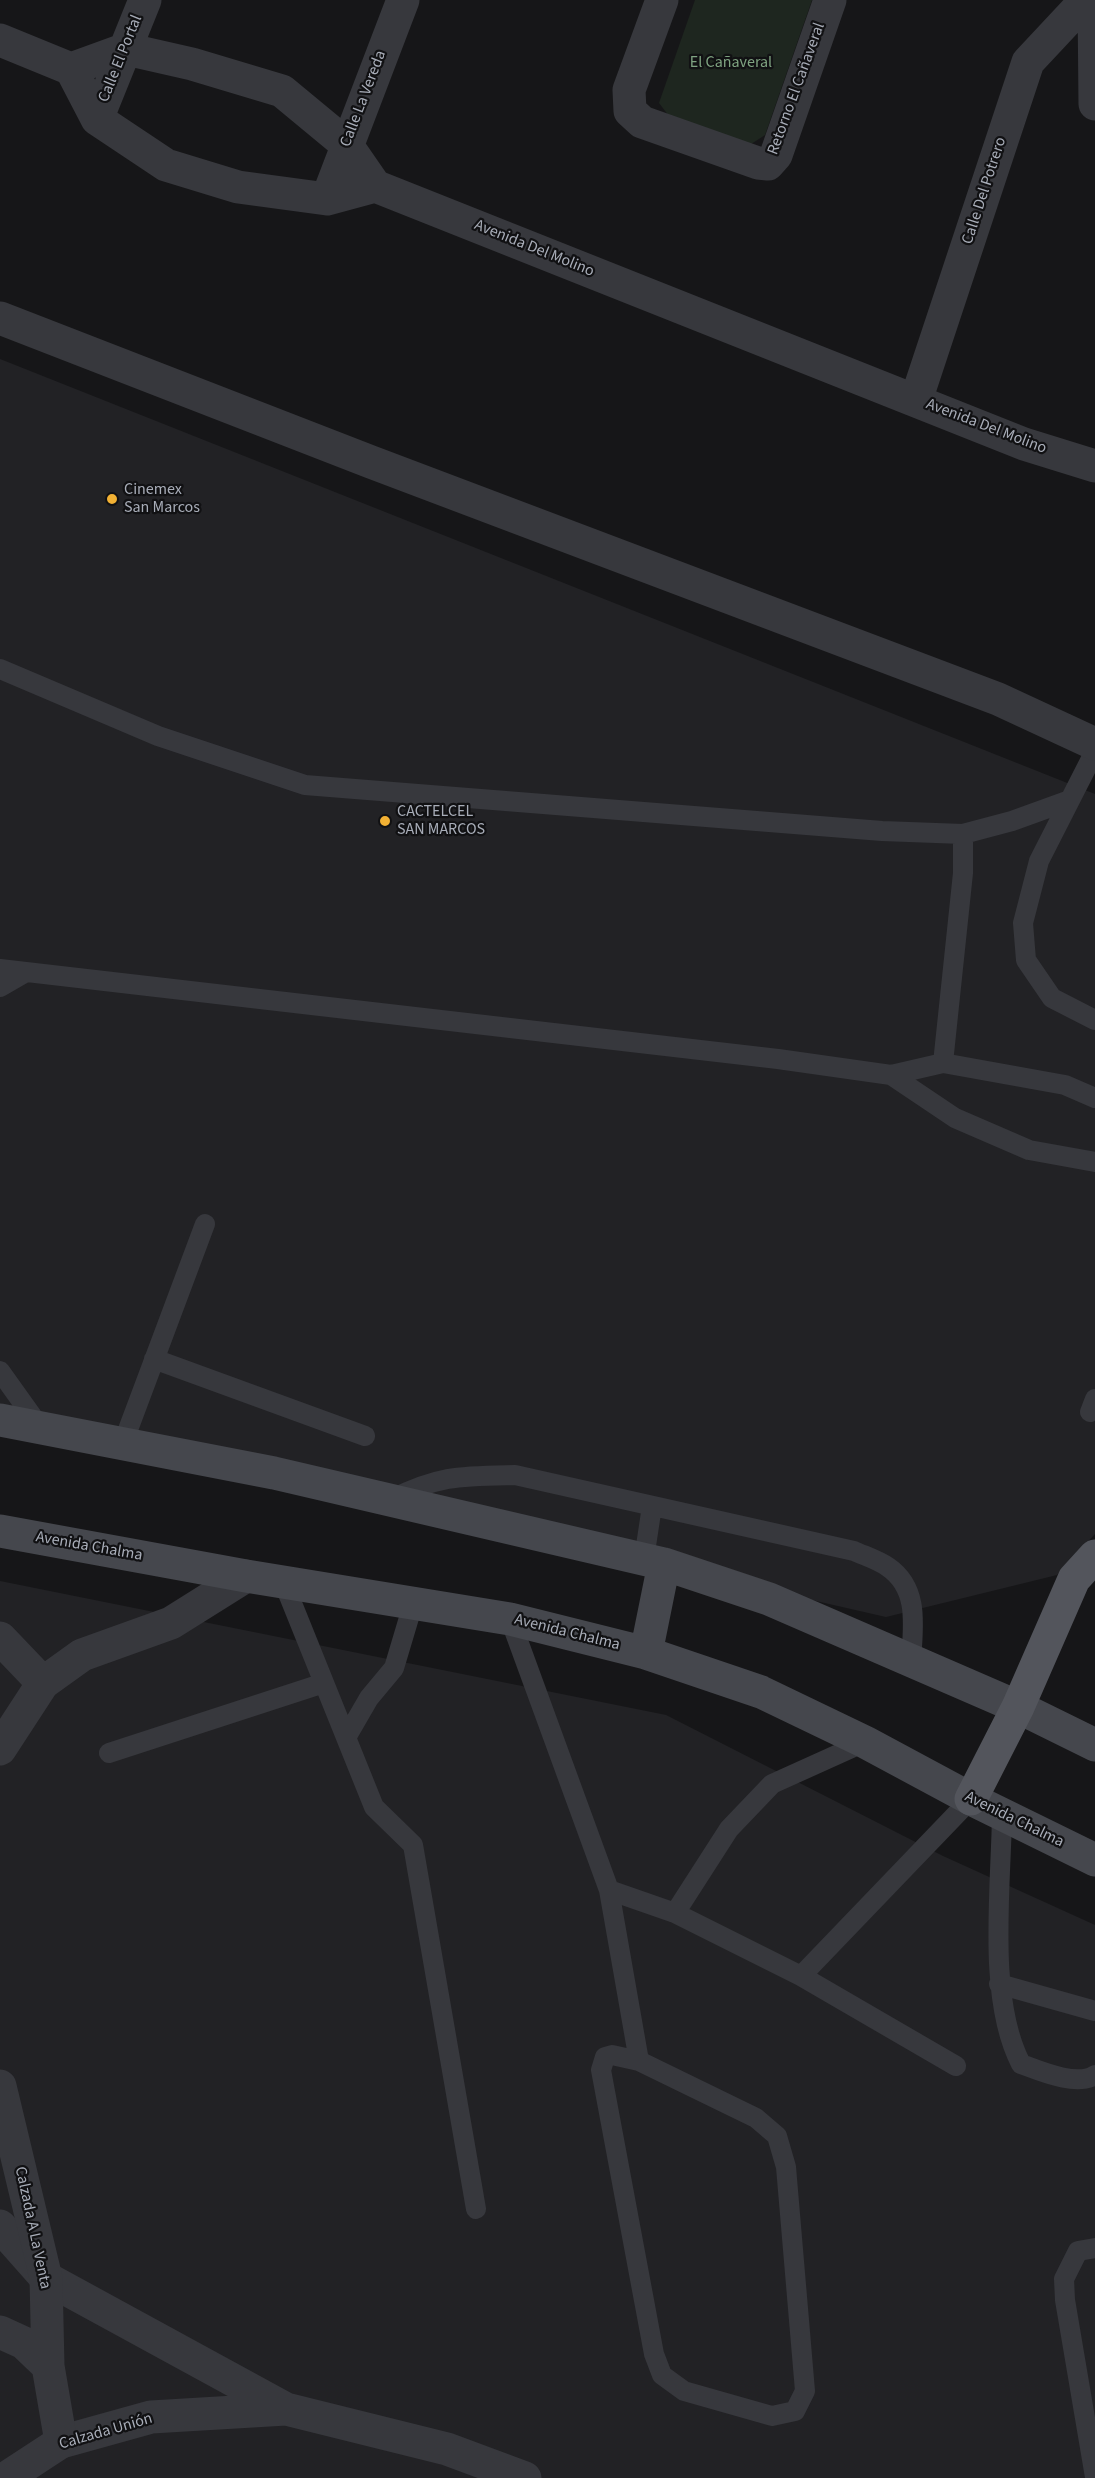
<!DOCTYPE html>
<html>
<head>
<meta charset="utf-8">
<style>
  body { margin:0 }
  canvas { display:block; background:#161618 }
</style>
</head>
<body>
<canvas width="1095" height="2478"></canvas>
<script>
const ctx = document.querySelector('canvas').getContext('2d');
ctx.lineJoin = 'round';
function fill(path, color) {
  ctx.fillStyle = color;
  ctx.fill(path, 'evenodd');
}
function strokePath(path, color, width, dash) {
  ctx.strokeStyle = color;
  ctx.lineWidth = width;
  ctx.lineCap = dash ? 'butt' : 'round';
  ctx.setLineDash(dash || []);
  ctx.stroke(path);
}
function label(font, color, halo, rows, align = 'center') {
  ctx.font = font + ' "Source Sans 3",sans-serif';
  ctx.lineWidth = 4.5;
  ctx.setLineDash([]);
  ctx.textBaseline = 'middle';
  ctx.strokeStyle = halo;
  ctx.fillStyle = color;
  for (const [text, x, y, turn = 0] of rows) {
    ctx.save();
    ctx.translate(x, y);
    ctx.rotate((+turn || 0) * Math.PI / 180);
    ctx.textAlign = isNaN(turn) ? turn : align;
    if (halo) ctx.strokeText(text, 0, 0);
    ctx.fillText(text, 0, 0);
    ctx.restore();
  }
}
fill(new Path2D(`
  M 0,359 L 1095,794 L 1095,1534 L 1057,1575 L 886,1617 L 0,1414 Z
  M 0,1581 L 666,1715 L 943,1856 L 1095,1925 L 1095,2478 L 0,2478 Z`), '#222225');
fill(new Path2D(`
  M 695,0 L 812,0 L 765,135 L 748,146 L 669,116 L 659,103 Z`), '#1e261f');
strokePath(new Path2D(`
  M 0,669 L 158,736 L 305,785 L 882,831 L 963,834 L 963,873 L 943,1063
  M 1095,751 L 1039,861 L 1023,923 L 1026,960 L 1052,998 L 1095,1020
  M 963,834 L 1012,821 L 1070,800
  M 0,969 L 778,1059 L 891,1075 L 943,1063 L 1065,1085 L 1095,1098
  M 0,987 L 26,972
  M 891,1075 L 955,1118 L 1029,1150 L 1095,1162
  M 154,1359 L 365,1436
  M 0,1371 L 40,1427
  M 1090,1412 L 1095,1399
  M 123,1443 L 205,1224
  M 390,1500 C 439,1475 461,1476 515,1475 L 854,1551 C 865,1556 878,1560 888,1567 C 920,1589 913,1627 911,1661
  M 644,1559 L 652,1506
  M 283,1581 L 374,1807 L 413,1845 L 476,2209
  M 510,1619 L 609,1890 L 639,2061
  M 347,1736 L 369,1698 L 394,1668 L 414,1601
  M 109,1753 L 324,1683
  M 1002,1815 C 1001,1888 987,1999 1021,2064 C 1040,2071 1077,2087 1095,2075
  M 609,1890 L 675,1913 L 801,1976 L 956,2066
  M 675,1913 L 729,1829 L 772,1784 L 865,1742
  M 801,1976 L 971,1799
  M 999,1984 L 1095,2011
  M 612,2055 L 639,2061 L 756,2118 L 777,2136 L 786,2167 L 805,2391 L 795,2411 L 772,2416 L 684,2391 L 662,2375 L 654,2354 L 601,2070 L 605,2057 Z
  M 1095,2248 L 1078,2251 L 1064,2279 L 1065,2300 L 1095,2477`), '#37383d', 20);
strokePath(new Path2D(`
  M 662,0 L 629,90 L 630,111 L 642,122 L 758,163 L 768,164 L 776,155 L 830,0
  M 1094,0 L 1095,104
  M 0,40 L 71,69 L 97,119 L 166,165 L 238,187 L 327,199 L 375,186 L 1024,444 L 1095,466
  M 71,69 L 126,49 L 192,64 L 282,91 L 346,144 L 375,186
  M 97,119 L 145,0
  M 327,199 L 403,0
  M 916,400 L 1028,62 L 1086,0
  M 0,2226 L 46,2278 L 286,2409 L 447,2449 L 525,2478
  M 61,2442 L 151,2417 L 286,2409`), '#37383d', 33);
strokePath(new Path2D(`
  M 0,318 L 371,462 L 998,699 L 1095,744
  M 0,1638 L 43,1683
  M 0,1749 L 43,1683 L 82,1655 L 171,1623 L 246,1576
  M 0,2086 L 46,2278 L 48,2366 L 61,2442 L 6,2478
  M 0,2332 L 24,2343 L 48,2366`), '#37383d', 33);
strokePath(new Path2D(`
  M 0,1420 L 274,1473 L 664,1564 L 769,1599 L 1018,1707 L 1095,1745
  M 0,1531 L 246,1576 L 510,1619 L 646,1653 L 761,1692 L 865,1742 L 971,1799 L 1095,1860
  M 646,1653 L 664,1564`), '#45474d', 33);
strokePath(new Path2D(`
  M 971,1799 L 1018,1707 L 1074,1579 L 1095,1556`), '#53555c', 33);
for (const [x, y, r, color] of [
  [112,499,6,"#f2b134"],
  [385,821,6,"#f2b134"]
]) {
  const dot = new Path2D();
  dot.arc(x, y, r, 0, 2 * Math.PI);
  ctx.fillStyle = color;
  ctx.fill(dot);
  strokePath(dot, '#111113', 2);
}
label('16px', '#a8adb8', '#111113', [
  ["Calle El Portal",121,59,-68],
  ["Retorno El Cañaveral",797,89,-70],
  ["Calle La Vereda",364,99,-69],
  ["Calle Del Potrero",985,191,-72],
  ["Avenida Del Molino",534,249,22],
  ["Avenida Del Molino",986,427,21],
  ["Avenida Chalma",89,1547,10],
  ["Avenida Chalma",567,1633,14],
  ["Avenida Chalma",1014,1820,26],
  ["Calzada A La Venta",32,2228,78],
  ["Calzada Unión",106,2432,-16]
]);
label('16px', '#7fa381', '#111113', [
  ["El Cañaveral",731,63]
]);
label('16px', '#a8adb8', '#111113', [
  ["Cinemex",124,490],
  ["San Marcos",124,508],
  ["CACTELCEL",397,812],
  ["SAN MARCOS",397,830]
], 'left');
</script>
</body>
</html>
